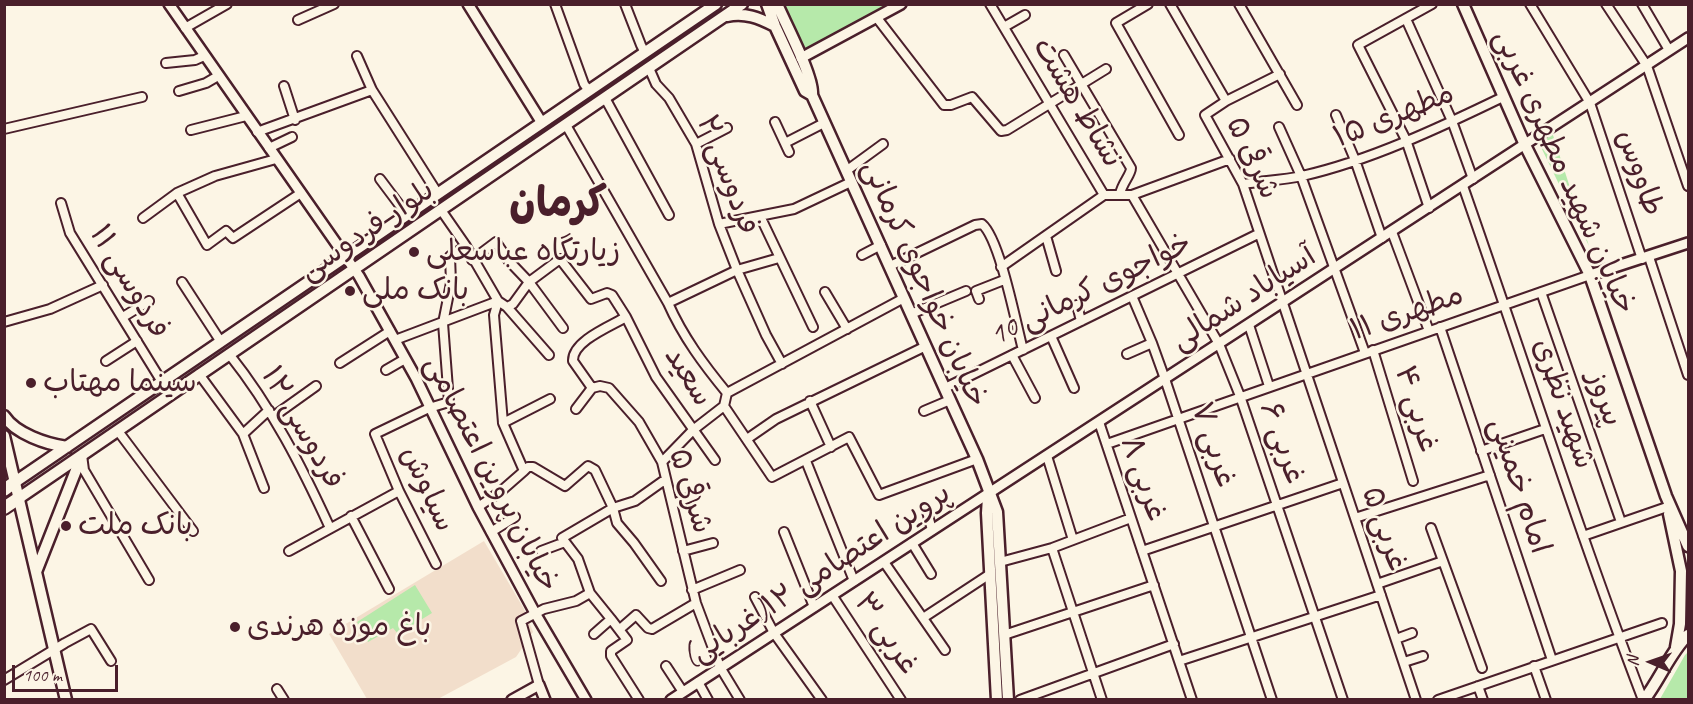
<!DOCTYPE html>
<html>
<head>
<meta charset="utf-8">
<style>
  body { margin:0 }
  #map { position:relative; width:1693px; height:704px; overflow:hidden; background:#fcf5e5; font-family:Caveat,sans-serif }
  canvas { display:block }
  .frame { position:absolute; inset:0; border:6px solid #4a1f2b; pointer-events:none }
  .north { position:absolute; left:1621px; top:632px; width:60px; height:60px; -webkit-text-stroke:4px #fcf5e5; paint-order:stroke; rotate:272deg; font-size:16px; font-weight:700; line-height:24px; text-align:center; color:#4a1f2b }
  .north::after { content:''; display:block; margin:auto; width:21px; height:27px; background:#4a1f2b; clip-path:polygon(50% 0,100% 100%,50% 72%,0 100%) }
  .scale { position:absolute; left:12px; top:665px; width:106px; height:27px; box-sizing:border-box; border:3px solid #4a1f2b; border-top:0; padding-left:8px; font-size:18px; line-height:21px; white-space:nowrap; color:#4a1f2b; -webkit-text-stroke:4px #fcf5e5; paint-order:stroke }
</style>
</head>
<body>
<div id="map">
<canvas width="1693" height="704"></canvas>
<div class="frame"></div>
<div class="north">N</div>
<div class="scale">100 m</div>
</div>
<script>
const ctx = document.querySelector('canvas').getContext('2d');
ctx.lineJoin = 'round';
function fill(path, color) {
  ctx.fillStyle = color;
  ctx.fill(path, 'evenodd');
}
function strokePath(path, color, width, dash) {
  ctx.strokeStyle = color;
  ctx.lineWidth = width;
  ctx.lineCap = dash ? 'butt' : 'round';
  ctx.setLineDash(dash || []);
  ctx.stroke(path);
}
function label(font, color, halo, rows, align = 'center') {
  ctx.font = font + ' Caveat,"Playpen Sans Arabic",sans-serif';
  ctx.lineWidth = 5;
  ctx.setLineDash([]);
  ctx.textBaseline = 'middle';
  ctx.strokeStyle = halo;
  ctx.fillStyle = color;
  for (const [text, x, y, turn = 0] of rows) {
    ctx.save();
    ctx.translate(x, y);
    ctx.rotate((+turn || 0) * Math.PI / 180);
    ctx.textAlign = isNaN(turn) ? turn : align;
    if (halo) ctx.strokeText(text, 0, 0);
    ctx.fillText(text, 0, 0);
    ctx.restore();
  }
}
fill(new Path2D(`
  M 484,541 L 524,609 L 533,632 L 516,657 L 436,700 L 367,699 L 329,634 Z`), '#f2decb');
fill(new Path2D(`
  M 780,5 L 886,5 L 801,52 Z
  M 1552,132 L 1589,246 L 1538,141 Z
  M 415,585 L 432,613 L 398,634 L 393,628 L 368,642 L 357,622 Z
  M 1688,652 L 1688,699 L 1660,699 L 1685,655 Z`), '#b6e9aa');
const minor = new Path2D(`
  M 555,4 L 584,84 L 589,91
  M 625,4 L 641,45 L 645,53
  M 990,4 L 1104,195
  M 1148,4 L 1116,23 L 1179,135
  M 1170,4 L 1226,101
  M 1239,4 L 1297,105
  M 1530,4 L 1590,103 L 1642,259
  M 1606,4 L 1647,66 L 1688,186
  M 1642,4 L 1669,50
  M 877,18 L 944,105 L 951,105 L 972,97 L 1001,131 L 1007,130 L 1106,69
  M 1406,19 L 1452,121 L 1473,179
  M 298,20 L 334,4
  M 1004,27 L 1025,15
  M 185,28 L 227,4
  M 1064,55 L 1131,168 C 1131,175 1122,183 1120,194
  M 357,56 L 372,90 L 438,194
  M 166,63 L 195,60 L 204,56
  M 649,68 L 656,84 L 669,98 L 696,144 L 719,224 L 737,270 L 668,303
  M 1280,74 L 1226,101 L 1205,115 L 1243,184 L 1416,700
  M 284,86 L 295,120
  M 179,91 L 206,83 L 218,76
  M 605,98 L 669,215
  M 1336,115 L 1355,160 L 1382,238
  M 775,122 L 789,152
  M 566,125 L 668,303 C 683,337 704,365 727,393
  M 1279,127 L 1301,176 L 1365,353
  M 4,129 L 142,97
  M 191,130 L 246,116
  M 257,132 L 372,90
  M 785,143 L 824,123
  M 696,144 L 727,128
  M 269,148 L 292,137
  M 846,171 L 883,144
  M 380,179 L 407,215
  M 1243,184 C 1262,181 1283,180 1302,176 C 1369,161 1441,127 1503,97
  M 1463,186 C 1523,357 1578,530 1643,700
  M 177,193 L 207,245 L 226,231 L 233,238 L 301,193
  M 1132,195 L 1219,344 L 1240,396 L 1343,700
  M 61,203 L 70,233 L 162,382
  M 1429,208 L 1406,140 L 1358,45 L 1432,4
  M 760,216 L 813,327
  M 143,218 L 177,193 L 215,176 L 276,159
  M 719,224 L 794,209 L 851,182
  M 1392,232 L 1429,331
  M 1046,236 L 1056,271
  M 862,255 L 881,245
  M 1649,257 L 1688,375
  M 779,258 L 737,270 L 766,335 L 782,364
  M 472,260 L 496,242 L 508,260 L 529,282 L 563,328
  M 890,266 L 975,225 L 982,224 C 1000,239 1016,324 1023,350
  M 1001,267 L 1104,195 L 1132,195 L 1230,159
  M 182,282 L 221,342
  M 825,292 L 847,329
  M 1541,292 L 1621,522
  M 1132,296 L 1152,343 L 1165,379 L 1272,700
  M 979,299 L 976,291 L 1004,280
  M 1077,305 L 1081,321
  M 507,307 L 549,355
  M 911,314 L 966,291
  M 123,317 L 149,301
  M 626,317 C 611,326 572,341 573,361 L 592,388 L 600,386 L 609,388 L 639,422 L 662,462 L 696,603 L 720,667 L 740,700
  M 4,322 L 50,309 L 103,285
  M 1249,325 L 1269,386
  M 1440,327 L 1552,660
  M 1051,336 L 1074,388
  M 395,340 L 498,301 L 466,246 L 441,210
  M 1373,350 L 1413,481
  M 229,354 C 272,408 301,465 330,528
  M 1127,354 L 1152,343
  M 1012,355 L 1035,398
  M 106,361 L 137,341
  M 340,363 L 390,331
  M 386,370 L 405,359
  M 199,374 L 243,434 L 264,488
  M 945,388 L 1258,234
  M 810,401 L 831,447
  M 724,406 L 772,477 L 849,437 L 879,495 L 977,459
  M 724,406 L 727,393 L 904,298
  M 576,409 L 592,388
  M 924,411 L 950,400
  M 274,416 L 316,386
  M 1099,422 L 1192,700
  M 503,423 L 550,399
  M 118,431 L 193,531
  M 243,434 L 269,410
  M 747,439 L 776,419 L 926,346
  M 1107,444 L 1590,275
  M 1481,451 L 1545,429
  M 82,455 L 84,470 L 149,580
  M 1047,456 L 1073,540
  M 806,461 L 854,581
  M 662,462 L 693,430 L 724,406
  M 524,471 L 528,467 L 533,467 L 565,486 L 588,466 L 595,470 L 613,508 L 617,523 L 634,543 L 661,581
  M 673,504 L 695,495
  M 478,507 L 500,492 L 524,471 L 503,423 L 494,315 L 498,301 L 507,307 L 513,304 L 529,282 L 560,259 L 591,299 L 607,293 L 612,295 L 626,317 L 656,377 L 715,460
  M 926,508 L 932,530
  M 351,516 L 389,589
  M 1355,518 L 1490,475
  M 1431,528 L 1482,668
  M 491,532 L 515,517
  M 784,532 L 814,607
  M 1583,536 L 1667,507
  M 912,543 L 931,574
  M 1052,548 L 1102,700
  M 289,551 L 399,491
  M 541,551 L 565,542
  M 683,551 L 713,543
  M 1142,551 L 1343,483
  M 884,562 L 945,650
  M 1000,562 L 1052,548 L 1131,518
  M 436,564 L 399,491 L 375,434 L 429,408 L 449,402 L 443,323 L 451,283 L 450,256 L 466,246
  M 1377,584 L 1443,561
  M 692,590 L 740,570
  M 590,593 L 578,559 L 562,538 L 613,508 L 635,501 L 666,479
  M 832,595 L 901,700
  M 755,597 L 774,633 L 822,700
  M 923,618 L 990,574
  M 611,619 L 627,640 L 611,651 L 611,656 L 639,700
  M 620,629 L 636,615 L 648,628 L 652,629 L 696,603
  M 1004,635 L 1154,585
  M 1396,639 L 1412,633
  M 1179,661 L 1381,595
  M 1404,662 L 1423,656
  M 666,666 L 683,692
  M 1534,666 L 1546,700
  M 4,680 L 65,643 L 91,629 L 111,661
  M 698,682 L 708,700
  M 539,685 L 521,621 L 544,609 L 576,601 L 590,593 L 611,619 L 594,634
  M 1478,686 L 1483,700
  M 277,689 L 284,700
  M 1020,700 L 1174,644
  M 1438,700 L 1662,623`);
const tertiary = new Path2D(`
  M 169,4 L 359,276 L 416,378 L 478,507 L 535,613 L 586,700
  M 468,4 L 542,123
  M 801,58 L 901,4
  M 1590,275 L 1688,243
  M 512,700 L 539,685 L 545,700
  M 671,700 L 1688,38`);
const secondary = new Path2D(`
  M 767,4 L 775,26 L 805,91 L 812,95
  M 777,4 C 785,23 814,77 812,95 L 950,400 L 977,459 L 997,512 L 1008,700
  M 1463,4 L 1525,145 L 1590,275 L 1666,496 L 1688,546
  M 727,16 C 745,12 759,18 775,26
  M 4,416 C 16,434 46,444 67,447
  M 4,436 L 66,700
  M 15,482 L 716,4
  M 988,497 L 987,513 L 997,700
  M 19,498 L 742,4
  M 1669,514 L 1681,571 L 1680,624 L 1676,647
  M 36,572 L 82,455
  M 1644,700 C 1660,679 1671,651 1688,635`);
const primary = new Path2D(`
  M 4,490 L 15,482
  M 4,508 L 19,498`);
strokePath(minor, '#4a1f2b', 12);
strokePath(tertiary, '#4a1f2b', 14);
strokePath(secondary, '#4a1f2b', 15);
strokePath(primary, '#4a1f2b', 16);
strokePath(minor, '#fcf5e5', 8);
strokePath(tertiary, '#fcf5e5', 9);
strokePath(secondary, '#fcf5e5', 10);
strokePath(primary, '#fcf5e5', 12);
for (const [x, y, r, color] of [
  [414,252,6,"#4a1f2b"],
  [350,291,6,"#4a1f2b"],
  [31,383,6,"#4a1f2b"],
  [66,526,6,"#4a1f2b"],
  [235,627,6,"#4a1f2b"]
]) {
  const dot = new Path2D();
  dot.arc(x, y, r, 0, 2 * Math.PI);
  ctx.fillStyle = color;
  ctx.fill(dot);
  strokePath(dot, '#fcf5e5', 2);
}
label('30px', '#4a1f2b', '#fcf5e5', [
  ["نشاط هشت",1077,103,59],
  ["مطهری ۱۵",1394,116,-22],
  ["شرقی ۵",1252,158,65],
  ["خیابان شهید مطهری غربی",1564,172,66],
  ["طاووس",1639,173,71],
  ["فردوسی ۲",727,175,69],
  ["بلوار فردوسی",367,231,-34],
  ["فردوسی ۱۱",129,282,59],
  ["خیابان خواجوی کرمانی",924,284,66],
  ["خواجوی کرمانی 10",1091,290,-26],
  ["آسیاباد شمالی",1244,299,-33],
  ["مطهری ۱۱",1407,313,-19],
  ["سعید",688,377,58],
  ["پیروز",1604,399,71],
  ["شهید نظری",1563,404,71],
  ["۴ غربی",1416,409,73],
  ["فردوسی ۱۲",302,428,60],
  ["۶ غربی",1282,443,71],
  ["۷ غربی",1213,445,72],
  ["خیابان پروین اعتصامی",491,474,63],
  ["۸ غربی",1143,479,71],
  ["امام خمینی",1519,486,72],
  ["سیاوش",427,489,65],
  ["شرقی ۵",690,491,73],
  ["۵ غربی",1384,529,71],
  ["پروین اعتصامی ۱۲(غربایی)",817,576,-33],
  ["غربی ۳",886,634,56]
]);
label('30px', '#4a1f2b', '#fcf5e5', [
  ["زیارتگاه عباسعلی",426,252],
  ["بانک ملی",362,291],
  ["سینما مهتاب",43,383],
  ["بانک ملت",78,526],
  ["باغ موزه هرندی",247,627]
], 'left');
label('bold 42px', '#4a1f2b', '#fcf5e5', [
  ["کرمان",558,205]
]);
</script>
</body>
</html>
